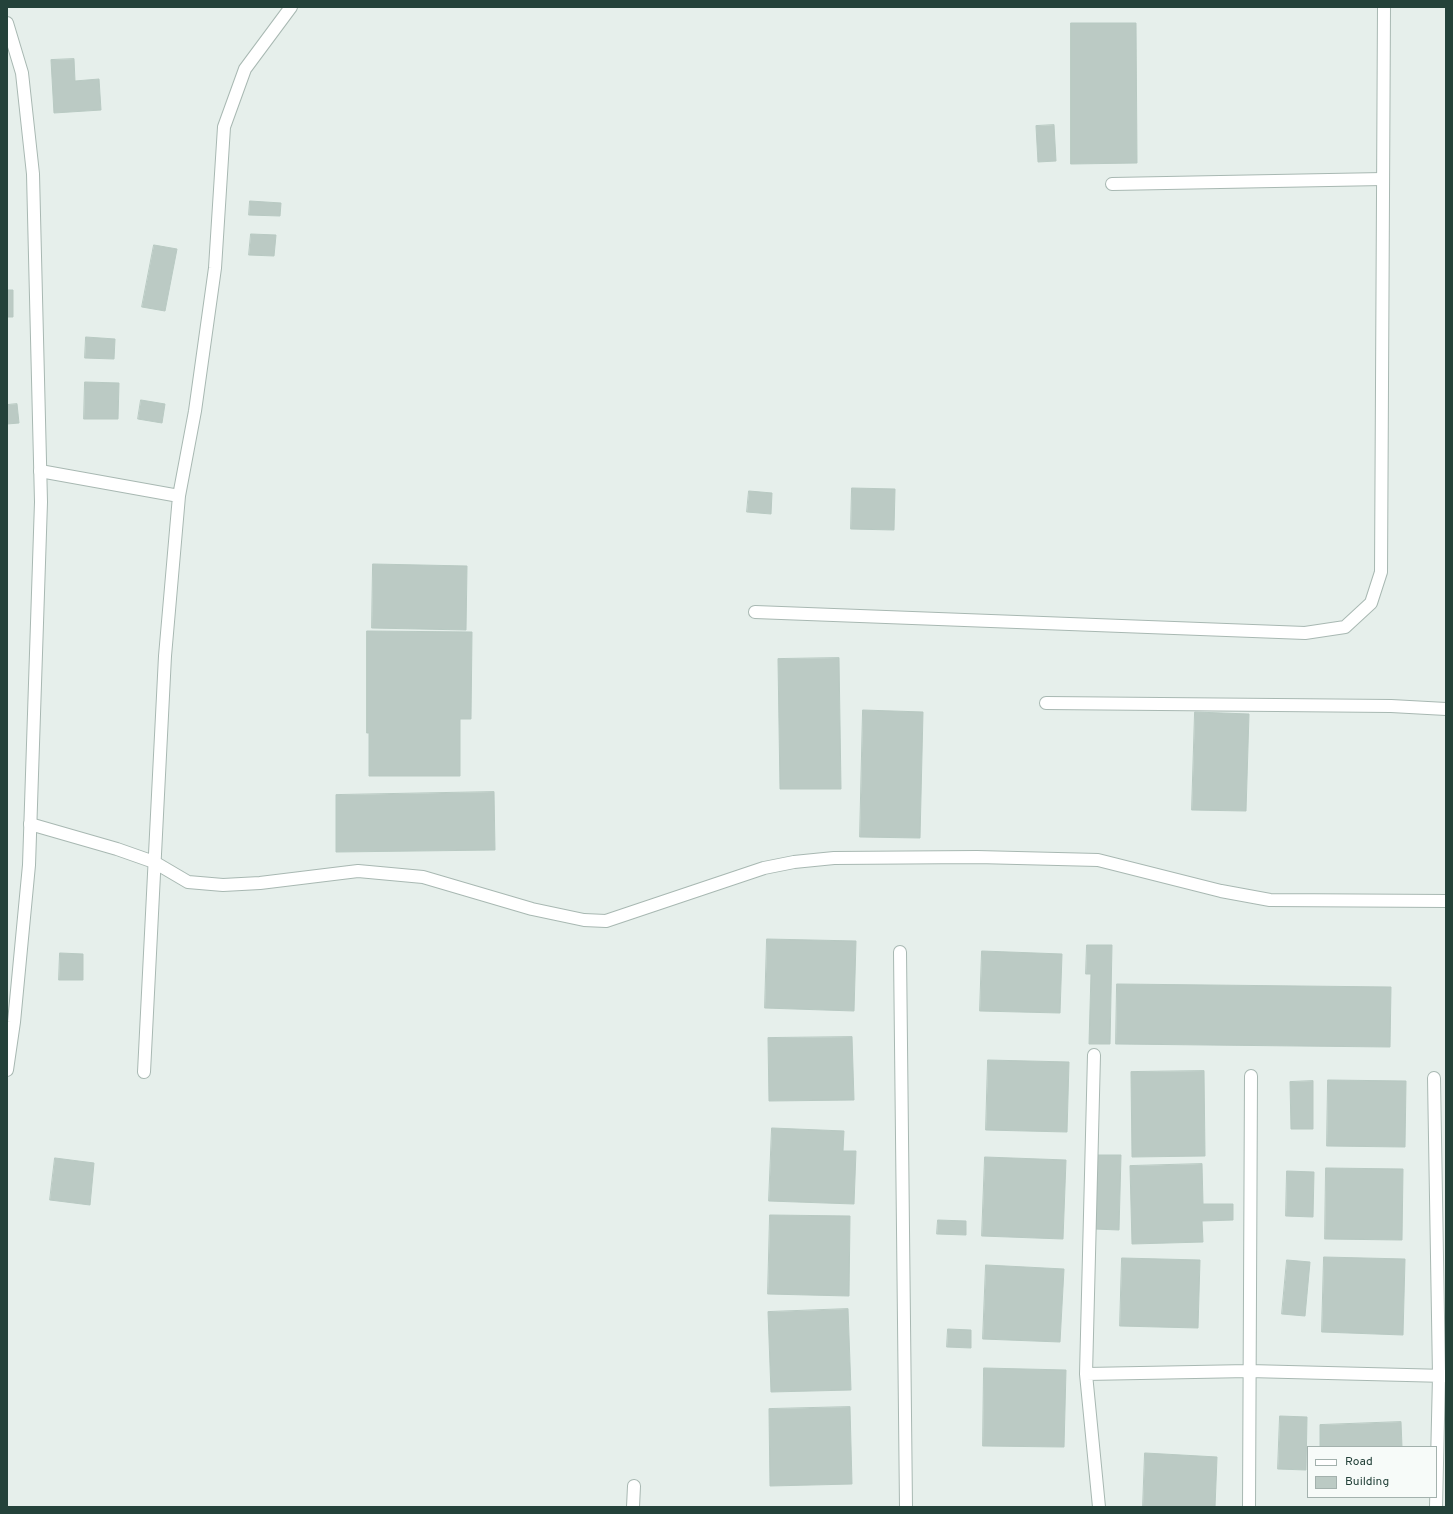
<!DOCTYPE html>
<html>
<head>
<meta charset="utf-8">
<style>
  body { margin:0 }
  #map { position:relative; width:1453px; height:1514px; overflow:hidden; background:#e6efeb; font-family:Overpass,sans-serif }
  canvas { display:block }
  .frame { position:absolute; inset:0; border:8px solid #24423a; pointer-events:none }
  .legend { position:absolute; left:1307px; top:1446px; width:130px; height:52px; box-sizing:border-box; background:#f7fbf9; border:1px solid #a3b1ad; margin:0; padding:5px 7px; list-style:none; font-size:12px; color:#24423a }
  .legend li { display:flex; align-items:center; gap:8px; height:20px }
  .legend b { width:20px; border:1px solid #a3b1ad }
</style>
</head>
<body>
<div id="map">
<canvas width="1453" height="1514"></canvas>
<div class="frame"></div>
<ul class="legend">
<li><b style="height:5px;background:#fff"></b>Road</li>
<li><b style="height:11px;background:#bbcac4"></b>Building</li>
</ul>
</div>
<script>
const ctx = document.querySelector('canvas').getContext('2d');
ctx.lineJoin = 'round';
function fill(path, color) {
  ctx.fillStyle = color;
  ctx.fill(path, 'evenodd');
}
function strokePath(path, color, width, dash) {
  ctx.strokeStyle = color;
  ctx.lineWidth = width;
  ctx.lineCap = dash ? 'butt' : 'round';
  ctx.setLineDash(dash || []);
  ctx.stroke(path);
}
const building = new Path2D(`
  M 1071,23 L 1136,23 L 1137,163 L 1071,164 Z
  M 74,59 L 75,81 L 99,79 L 101,110 L 54,113 L 51,60 Z
  M 1054,125 L 1056,161 L 1038,162 L 1036,126 Z
  M 250,201 L 281,203 L 280,216 L 249,215 Z
  M 251,234 L 276,235 L 274,256 L 249,255 Z
  M 154,245 L 177,249 L 165,311 L 142,307 Z
  M 7,290 L 13,290 L 13,317 L 7,317 Z
  M 86,337 L 115,339 L 114,359 L 85,358 Z
  M 85,382 L 119,383 L 118,419 L 84,419 Z
  M 141,400 L 165,404 L 162,423 L 138,419 Z
  M 17,404 L 19,423 L 7,424 L 7,405 Z
  M 852,488 L 895,489 L 894,530 L 851,529 Z
  M 749,491 L 772,493 L 771,514 L 747,512 Z
  M 373,564 L 467,566 L 466,630 L 372,628 Z
  M 367,631 L 472,632 L 471,719 L 460,719 L 460,776 L 369,776 L 369,733 L 367,733 Z
  M 839,658 L 841,789 L 780,789 L 778,659 Z
  M 863,710 L 923,712 L 920,838 L 860,837 Z
  M 1195,712 L 1249,714 L 1246,811 L 1192,810 Z
  M 494,792 L 495,850 L 336,852 L 336,795 Z
  M 767,939 L 856,941 L 854,1011 L 765,1008 Z
  M 1087,945 L 1112,945 L 1110,1044 L 1089,1044 L 1091,974 L 1086,974 Z
  M 982,951 L 1062,954 L 1060,1013 L 980,1011 Z
  M 60,953 L 83,954 L 83,980 L 59,980 Z
  M 1117,984 L 1391,987 L 1390,1047 L 1116,1044 Z
  M 852,1037 L 854,1100 L 769,1101 L 768,1038 Z
  M 988,1060 L 1069,1062 L 1067,1132 L 986,1130 Z
  M 1204,1071 L 1205,1156 L 1132,1157 L 1131,1072 Z
  M 1328,1080 L 1406,1081 L 1405,1147 L 1327,1146 Z
  M 1313,1081 L 1313,1129 L 1291,1129 L 1290,1082 Z
  M 772,1128 L 844,1131 L 843,1151 L 856,1151 L 854,1204 L 769,1201 Z
  M 1096,1155 L 1121,1155 L 1119,1230 L 1094,1229 Z
  M 985,1157 L 1066,1160 L 1063,1239 L 982,1236 Z
  M 55,1158 L 94,1163 L 90,1205 L 50,1200 Z
  M 1202,1164 L 1203,1204 L 1233,1204 L 1233,1220 L 1202,1221 L 1203,1242 L 1132,1244 L 1130,1166 Z
  M 1326,1168 L 1403,1169 L 1402,1240 L 1325,1239 Z
  M 1287,1171 L 1314,1172 L 1313,1217 L 1286,1216 Z
  M 770,1215 L 850,1216 L 849,1296 L 768,1294 Z
  M 938,1220 L 966,1221 L 966,1235 L 937,1234 Z
  M 1324,1257 L 1405,1259 L 1403,1335 L 1322,1332 Z
  M 1122,1258 L 1200,1260 L 1198,1328 L 1120,1326 Z
  M 1287,1260 L 1310,1262 L 1305,1316 L 1282,1314 Z
  M 986,1265 L 1064,1269 L 1060,1342 L 983,1339 Z
  M 848,1309 L 851,1390 L 771,1392 L 768,1312 Z
  M 948,1329 L 971,1330 L 971,1348 L 947,1347 Z
  M 984,1368 L 1066,1370 L 1064,1447 L 983,1446 Z
  M 850,1407 L 852,1484 L 770,1486 L 769,1409 Z
  M 1280,1416 L 1307,1417 L 1306,1470 L 1278,1469 Z
  M 1401,1422 L 1402,1447 L 1320,1447 L 1320,1425 Z
  M 1145,1453 L 1217,1457 L 1215,1507 L 1143,1507 Z`);
fill(building, '#bbcac4');
strokePath(building, '#b8c9c2', 1);
const lane = new Path2D(`
  M 1112,184 L 1383,179
  M 40,471 L 179,496
  M 30,824 L 117,849 L 154,862 L 188,882 L 223,885 L 260,883 L 358,871 L 423,877 L 532,909 L 584,920 L 606,921 L 764,868 L 794,862 L 834,858 L 977,857 L 1098,860 L 1221,891 L 1270,900 L 1446,901
  M 144,1072 L 165,656 L 179,496 L 195,411 L 215,268 L 224,127 L 245,69 L 291,7`);
const street = new Path2D(`
  M 7,23 L 22,73 L 33,174 L 41,502 L 29,865 L 14,1022 L 7,1070
  M 755,612 L 1305,633 L 1345,627 L 1371,603 L 1381,572 L 1384,7
  M 1046,703 L 1391,706 L 1446,709
  M 900,952 L 906,1507
  M 1094,1055 L 1086,1374 L 1099,1507
  M 1434,1078 L 1439,1376 L 1436,1507
  M 1086,1374 L 1249,1371 L 1446,1376
  M 633,1507 L 634,1486
  M 1249,1507 L 1251,1076`);
strokePath(lane, '#a8b8b2', 14);
strokePath(street, '#a8b8b2', 14);
strokePath(lane, '#fff', 12);
strokePath(street, '#fff', 12);
</script>
</body>
</html>
